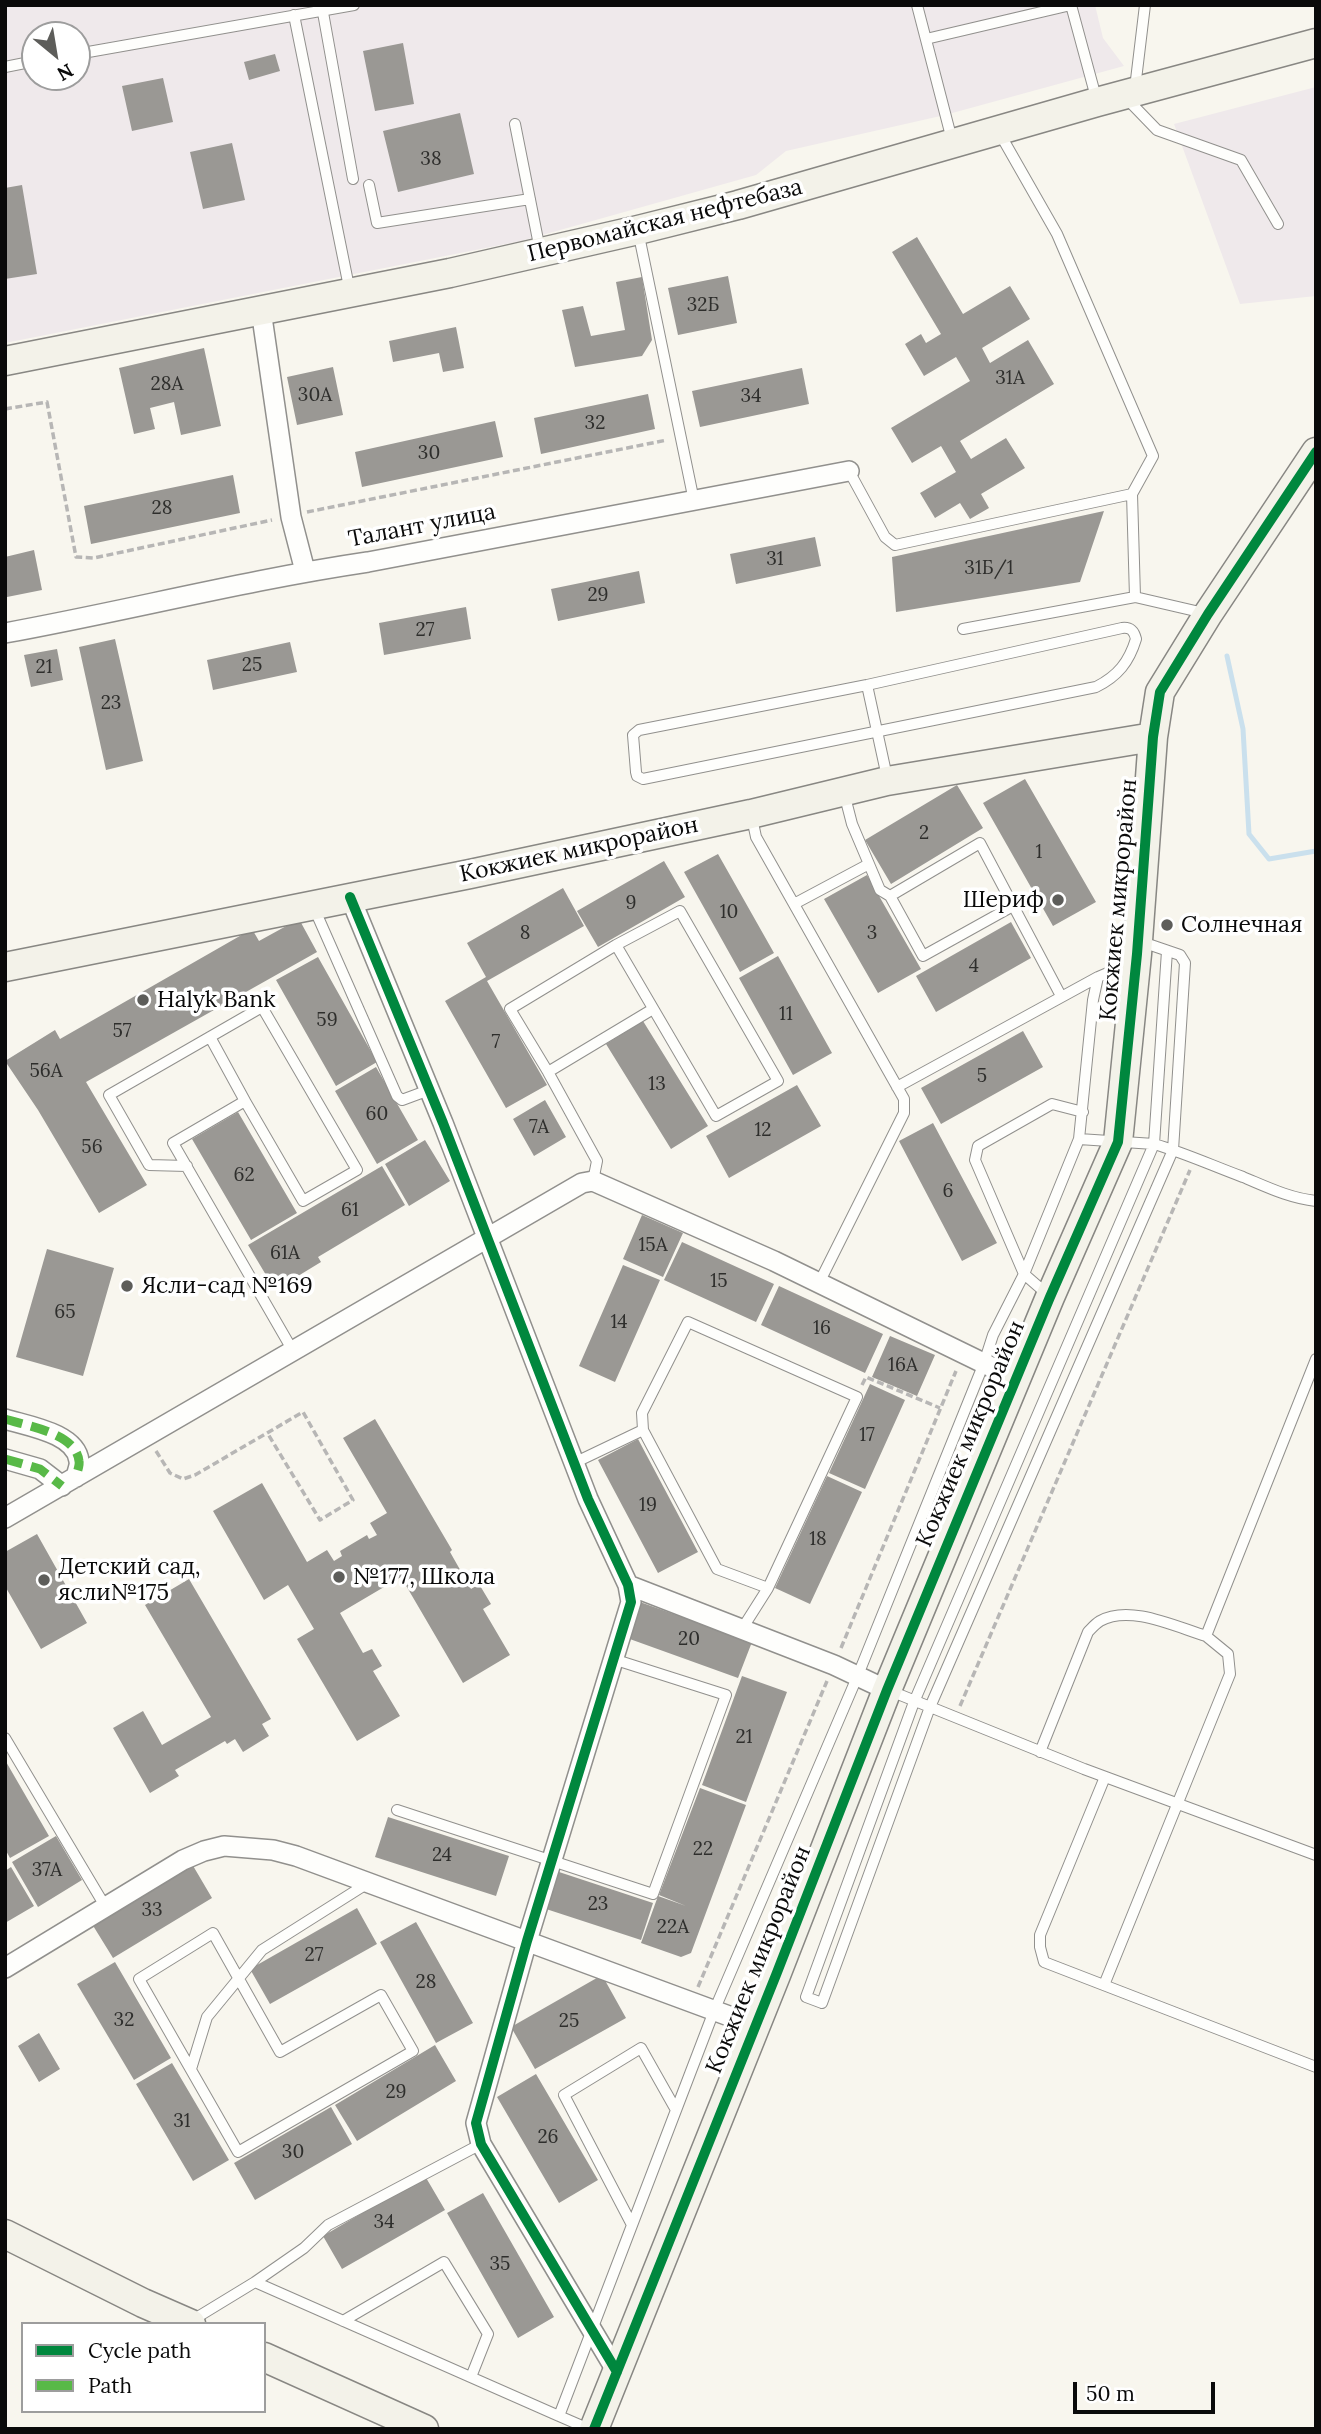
<!DOCTYPE html>
<html>
<head>
<meta charset="utf-8">
<style>
  body { margin:0 }
  #map { position:relative; width:1321px; height:2434px; overflow:hidden; background:#f8f6ee; font-family:Lora,serif }
  canvas { display:block }
  .frame { position:absolute; inset:0; border:7px solid #0a0a0a; pointer-events:none }
  .legend { position:absolute; left:21px; top:2322px; width:245px; height:91px; box-sizing:border-box; background:#fff; border:2px solid #9d9d9d; margin:0; padding:9px 12px; list-style:none; font-size:21px; color:#0a0a0a }
  .legend li { display:flex; align-items:center; gap:14px; height:35px }
  .legend b { width:35px; border:2px solid #9d9d9d }
  .north { position:absolute; left:21px; top:21px; width:70px; height:70px; box-sizing:border-box; background:#fff; border:2px solid #9d9d9d; border-radius:50%; rotate:150deg; font-size:19px; font-weight:700; line-height:28px; text-align:center; color:#0a0a0a }
  .north::after { content:''; display:block; margin:auto; width:24px; height:32px; background:#5d5d5a; clip-path:polygon(50% 0,100% 100%,50% 72%,0 100%) }
  .scale { position:absolute; left:1073px; top:2382px; width:142px; height:32px; box-sizing:border-box; border:4px solid #0a0a0a; border-top:0; padding-left:9px; font-size:21px; line-height:24px; white-space:nowrap; color:#0a0a0a; -webkit-text-stroke:5px #fff; paint-order:stroke }
</style>
</head>
<body>
<div id="map">
<canvas width="1321" height="2434"></canvas>
<div class="frame"></div>
<ul class="legend">
<li><b style="height:9px;background:#00873e"></b>Cycle path</li>
<li><b style="height:9px;background:#58b947"></b>Path</li>
</ul>
<div class="north">N</div>
<div class="scale">50 m</div>
</div>
<script>
const ctx = document.querySelector('canvas').getContext('2d');
ctx.lineJoin = 'round';
function fill(path, color) {
  ctx.fillStyle = color;
  ctx.fill(path, 'evenodd');
}
function strokePath(path, color, width, dash) {
  ctx.strokeStyle = color;
  ctx.lineWidth = width;
  ctx.lineCap = dash ? 'butt' : 'round';
  ctx.setLineDash(dash || []);
  ctx.stroke(path);
}
function label(font, color, halo, rows, align = 'center') {
  ctx.font = font + ' Lora,serif';
  ctx.lineWidth = 7;
  ctx.setLineDash([]);
  ctx.textBaseline = 'middle';
  ctx.strokeStyle = halo;
  ctx.fillStyle = color;
  for (const [text, x, y, turn = 0] of rows) {
    ctx.save();
    ctx.translate(x, y);
    ctx.rotate((+turn || 0) * Math.PI / 180);
    ctx.textAlign = isNaN(turn) ? turn : align;
    if (halo) ctx.strokeText(text, 0, 0);
    ctx.fillText(text, 0, 0);
    ctx.restore();
  }
}
fill(new Path2D(`
  M 5,5 L 1095,5 L 1103,38 L 1124,66 L 945,115 L 786,151 L 756,175 L 521,241 L 5,343 ZM 35,35 L 77,35 L 77,77 L 35,77 Z
  M 1316,87 L 1316,296 L 1240,304 L 1174,124 Z`), '#efe9eb');
strokePath(new Path2D(`
  M 1227,656 L 1243,729 L 1249,834 L 1269,859 L 1316,851`), '#cae0ed', 5);
fill(new Path2D(`
  M 403,43 L 414,104 L 375,111 L 363,51 Z
  M 275,54 L 280,71 L 249,80 L 244,62 Z
  M 163,78 L 173,122 L 132,131 L 122,86 Z
  M 460,113 L 474,174 L 398,192 L 383,131 Z
  M 232,143 L 245,200 L 203,209 L 190,152 Z
  M 22,185 L 37,274 L 5,279 L 5,188 Z
  M 917,237 L 963,314 L 1010,286 L 1030,319 L 982,348 L 990,363 L 1028,340 L 1054,384 L 960,441 L 971,459 L 1006,438 L 1025,468 L 981,494 L 989,508 L 970,519 L 960,503 L 935,518 L 920,493 L 956,472 L 941,446 L 912,463 L 891,428 L 970,381 L 956,357 L 924,376 L 905,344 L 921,334 L 926,343 L 941,334 L 892,252 Z
  M 728,276 L 737,323 L 678,335 L 668,288 Z
  M 642,277 L 652,340 L 642,356 L 575,367 L 562,310 L 583,306 L 591,336 L 625,330 L 616,282 Z
  M 456,327 L 464,368 L 443,372 L 439,353 L 393,362 L 389,341 Z
  M 204,348 L 221,426 L 181,435 L 174,402 L 150,408 L 155,429 L 134,434 L 119,368 Z
  M 333,367 L 343,415 L 297,425 L 287,377 Z
  M 802,368 L 809,404 L 700,427 L 692,391 Z
  M 648,394 L 655,429 L 541,454 L 534,418 Z
  M 495,421 L 503,457 L 362,487 L 355,452 Z
  M 233,475 L 240,513 L 91,544 L 84,506 Z
  M 1104,511 L 1080,582 L 896,612 L 892,557 Z
  M 815,537 L 821,566 L 736,584 L 730,554 Z
  M 34,550 L 42,590 L 7,597 L 5,557 Z
  M 639,571 L 645,603 L 558,621 L 551,589 Z
  M 466,607 L 471,639 L 384,655 L 379,623 Z
  M 115,639 L 143,761 L 106,770 L 79,647 Z
  M 290,642 L 297,672 L 213,690 L 207,660 Z
  M 57,649 L 63,680 L 31,687 L 24,655 Z
  M 1025,779 L 1096,902 L 1053,926 L 983,803 Z
  M 957,785 L 983,828 L 891,884 L 865,840 Z
  M 718,854 L 774,953 L 740,972 L 684,872 Z
  M 664,861 L 685,897 L 598,947 L 577,911 Z
  M 867,875 L 921,969 L 878,993 L 824,899 Z
  M 563,888 L 584,926 L 487,981 L 547,1085 L 506,1108 L 445,1001 L 486,977 L 467,943 Z
  M 299,919 L 317,952 L 86,1082 L 147,1185 L 99,1213 L 38,1110 L 5,1061 L 55,1030 L 60,1039 L 252,929 L 259,941 Z
  M 1011,922 L 1031,958 L 936,1012 L 916,976 Z
  M 778,956 L 832,1053 L 793,1075 L 739,978 Z
  M 318,957 L 377,1062 L 336,1086 L 276,980 Z
  M 643,1021 L 708,1126 L 671,1149 L 606,1044 Z
  M 1023,1031 L 1043,1067 L 941,1124 L 921,1088 Z
  M 376,1067 L 418,1140 L 377,1164 L 335,1091 Z
  M 797,1085 L 821,1126 L 729,1178 L 706,1136 Z
  M 545,1100 L 566,1137 L 534,1156 L 513,1119 Z
  M 238,1112 L 297,1213 L 251,1240 L 192,1139 Z
  M 933,1123 L 997,1243 L 962,1261 L 899,1141 Z
  M 425,1140 L 450,1181 L 409,1206 L 385,1164 Z
  M 382,1166 L 405,1205 L 318,1257 L 321,1262 L 275,1290 L 248,1245 Z
  M 642,1215 L 683,1233 L 663,1277 L 623,1259 Z
  M 682,1242 L 774,1284 L 756,1322 L 664,1280 Z
  M 47,1249 L 114,1268 L 83,1376 L 16,1357 Z
  M 623,1265 L 660,1280 L 615,1382 L 579,1366 Z
  M 779,1286 L 883,1334 L 865,1373 L 761,1325 Z
  M 890,1336 L 935,1355 L 917,1396 L 872,1377 Z
  M 870,1384 L 905,1400 L 865,1489 L 829,1473 Z
  M 375,1419 L 452,1550 L 450,1552 L 471,1589 L 479,1584 L 491,1604 L 483,1609 L 510,1655 L 463,1683 L 401,1577 L 340,1613 L 363,1653 L 372,1649 L 382,1666 L 373,1671 L 400,1716 L 357,1741 L 297,1639 L 314,1629 L 288,1585 L 264,1600 L 213,1511 L 262,1483 L 307,1562 L 327,1550 L 334,1561 L 342,1556 L 340,1551 L 367,1535 L 369,1539 L 377,1535 L 370,1523 L 387,1513 L 343,1438 Z
  M 638,1439 L 698,1552 L 658,1573 L 598,1460 Z
  M 827,1476 L 862,1492 L 810,1604 L 775,1588 Z
  M 37,1534 L 87,1623 L 41,1649 L 5,1586 L 5,1552 Z
  M 189,1579 L 271,1719 L 262,1724 L 269,1736 L 243,1752 L 235,1739 L 227,1744 L 225,1741 L 175,1770 L 179,1776 L 150,1793 L 113,1728 L 143,1711 L 162,1745 L 211,1717 L 145,1605 Z
  M 640,1602 L 752,1642 L 738,1678 L 627,1638 Z
  M 742,1676 L 787,1692 L 746,1802 L 702,1785 Z
  M 5,1760 L 49,1836 L 10,1858 L 5,1849 Z
  M 700,1788 L 746,1805 L 691,1953 L 681,1957 L 641,1943 L 658,1896 L 686,1906 L 659,1895 Z
  M 388,1817 L 509,1856 L 496,1896 L 375,1857 Z
  M 56,1836 L 82,1880 L 38,1907 L 12,1862 Z
  M 192,1864 L 212,1898 L 113,1958 L 92,1924 Z
  M 11,1867 L 34,1906 L 5,1923 L 5,1871 Z
  M 556,1871 L 653,1903 L 641,1940 L 543,1908 Z
  M 357,1908 L 377,1944 L 270,2004 L 250,1969 Z
  M 416,1922 L 473,2023 L 436,2043 L 380,1942 Z
  M 115,1962 L 171,2058 L 134,2080 L 77,1984 Z
  M 602,1975 L 626,2018 L 535,2069 L 511,2027 Z
  M 39,2033 L 60,2069 L 39,2082 L 18,2046 Z
  M 435,2045 L 456,2081 L 357,2141 L 335,2105 Z
  M 172,2063 L 229,2160 L 193,2181 L 136,2084 Z
  M 536,2074 L 598,2180 L 559,2203 L 497,2097 Z
  M 331,2107 L 352,2144 L 255,2200 L 234,2163 Z
  M 425,2176 L 445,2210 L 342,2269 L 323,2236 Z
  M 483,2193 L 554,2317 L 518,2338 L 447,2213 Z`), '#9a9894');
const lane = new Path2D(`
  M 917,5 L 952,140
  M 322,7 L 353,179
  M 294,15 L 350,292
  M 926,39 L 1071,5 L 1097,101
  M 77,54 L 354,5
  M 5,67 L 35,61
  M 1135,88 L 1145,5
  M 1127,99 L 1157,130 L 1241,160 L 1278,224
  M 515,124 L 540,250
  M 1000,134 L 1057,234 L 1153,456 L 1132,494 L 1135,597
  M 369,185 L 377,223 L 530,199
  M 638,231 L 694,501
  M 849,471 L 885,537 L 895,545 L 1132,494
  M 1122,628 C 1131,627 1134,631 1136,639 C 1129,662 1118,676 1096,687 L 643,779 L 637,776 L 636,772 L 633,735 L 639,730 L 867,685 Z
  M 963,629 L 1135,597 L 1204,613
  M 867,685 L 887,777
  M 844,793 L 852,824 L 880,890 L 890,896
  M 752,818 L 756,837 L 904,1099 L 904,1113 L 819,1283
  M 794,904 L 869,864
  M 1013,906 L 923,956 L 890,896 L 980,843 L 1061,996
  M 314,908 L 397,1096 L 402,1100 L 429,1090
  M 1142,942 L 1180,955 L 1185,963 L 1173,1150 L 930,1707 L 822,2003 L 806,1997 L 914,1702 L 1154,1144 C 1185,1153 1213,1166 1243,1177 C 1267,1187 1289,1198 1316,1201
  M 210,1037 L 245,1101
  M 548,1072 L 653,1009
  M 897,1087 L 1098,977
  M 1079,1139 L 1154,1144 L 1167,951
  M 187,1166 L 149,1165 L 109,1095 L 262,1007 L 357,1170 L 303,1201 L 245,1101 L 173,1143 L 293,1351
  M 593,1181 L 597,1161 L 548,1072 L 510,1009 L 616,945 L 680,911 L 778,1081 L 716,1116 L 616,945
  M 1047,1294 L 1024,1274 L 975,1160 L 978,1146 L 1052,1104 L 1083,1112
  M 688,1322 L 857,1397 L 768,1588 L 717,1569 L 643,1430 L 642,1413 Z
  M 574,1463 L 643,1430
  M 742,1629 L 768,1588
  M 888,1690 L 1084,1769 L 1316,1855
  M 5,1738 L 105,1906
  M 1040,1752 L 1088,1632 C 1091,1629 1095,1624 1100,1621 C 1130,1604 1176,1627 1206,1636 L 1316,1359
  M 1105,1777 L 1040,1935 L 1040,1947 L 1044,1962 L 1316,2067
  M 397,1810 L 653,1894 L 726,1695 L 613,1659
  M 213,1933 L 280,2052 L 381,1995 L 413,2051 L 238,2152 L 139,1979 Z
  M 1104,1985 L 1230,1674 L 1228,1654 L 1206,1636
  M 191,2069 L 207,2017 L 262,1950 L 368,1883
  M 632,2225 L 564,2095 L 641,2048 L 676,2110
  M 255,2282 L 304,2248 L 328,2225 L 481,2144
  M 191,2321 L 255,2282 L 559,2416 L 714,2011 L 858,1675 L 984,1363 L 993,1335 L 1024,1274 L 1079,1139 L 1093,1000 L 1098,977 L 1133,962
  M 343,2321 L 444,2262 L 488,2334 L 471,2377
  M 559,2416 L 589,2429`);
const street = new Path2D(`
  M 261,310 L 291,517 L 305,571
  M 5,633 C 126,611 246,580 368,562 L 849,471
  M 350,897 L 443,1123 L 588,1499 L 628,1585 L 631,1602 L 527,1941 L 476,2123 L 481,2144 L 617,2372
  M 5,1419 C 27,1426 76,1433 79,1461 C 80,1465 77,1472 76,1477
  M 5,1459 L 40,1469 L 62,1486
  M 5,1518 L 582,1183 L 593,1181 L 774,1261 L 1016,1379
  M 628,1585 L 834,1665 L 887,1690
  M 5,1968 L 183,1860 L 204,1851 L 224,1846 L 273,1850 L 296,1856 L 756,2026`);
const secondary = new Path2D(`
  M 5,361 L 450,273 L 638,230 L 738,205 L 1097,102 L 1316,43
  M 5,967 L 470,874 L 751,814 L 887,781 L 1153,737
  M 5,2234 L 143,2303 L 191,2324
  M 264,2357 L 424,2429
  M 594,2429 L 776,1975 L 887,1690 L 1050,1297 L 1118,1142 L 1137,954 L 1153,737 L 1160,692 L 1208,614 L 1316,452`);
strokePath(lane, '#91908d', 12);
strokePath(street, '#91908d', 22);
strokePath(secondary, '#888783', 31);
strokePath(new Path2D(`
  M 5,409 L 47,402 L 76,557 L 94,558 L 272,520
  M 307,512 L 667,440
  M 862,1385 L 866,1377 L 940,1408
  M 156,1451 L 170,1473 L 183,1479 L 195,1475 L 303,1412 L 353,1500 L 320,1520 L 268,1434
  M 841,1648 L 956,1371
  M 960,1706 L 1190,1170
  M 698,1987 L 827,1681`), '#b7b6b5', 3.5, [7, 3.5]);
strokePath(lane, '#fefefc', 10);
strokePath(street, '#fefefc', 19);
strokePath(secondary, '#f3f2e9', 28);
strokePath(new Path2D(`
  M 5,1419 C 27,1426 76,1433 79,1461 C 80,1465 77,1472 76,1477
  M 5,1459 L 40,1469 L 62,1486`), '#58b947', 9, [18, 9]);
strokePath(new Path2D(`
  M 350,897 L 443,1123 L 588,1499 L 628,1585 L 631,1602 L 527,1941 L 476,2123 L 481,2144 L 617,2372
  M 594,2429 L 776,1975 L 887,1690 L 1050,1297 L 1118,1142 L 1137,954 L 1153,737 L 1160,692 L 1208,614 L 1316,452`), '#00873e', 10);
for (const [x, y, r, color] of [
  [1058,900,7,"#5d5d5a"],
  [1167,925,7,"#5d5d5a"],
  [143,1000,7,"#5d5d5a"],
  [127,1286,7,"#5d5d5a"],
  [339,1577,7,"#5d5d5a"],
  [44,1580,7,"#5d5d5a"]
]) {
  const dot = new Path2D();
  dot.arc(x, y, r, 0, 2 * Math.PI);
  ctx.fillStyle = color;
  ctx.fill(dot);
  strokePath(dot, '#fff', 2.5);
}
label('19px', '#2e2e2c', null, [
  ["38",431,160],
  ["32Б",703,306],
  ["31А",1010,379],
  ["28А",167,385],
  ["30А",315,396],
  ["34",751,397],
  ["32",595,424],
  ["30",429,454],
  ["28",162,509],
  ["31",775,560],
  ["31Б/1",989,569],
  ["29",598,596],
  ["27",425,631],
  ["25",252,666],
  ["21",44,668],
  ["23",111,704],
  ["2",924,834],
  ["1",1039,853],
  ["9",631,904],
  ["10",729,913],
  ["8",525,934],
  ["3",872,934],
  ["4",974,967],
  ["11",786,1015],
  ["59",327,1021],
  ["57",122,1032],
  ["7",496,1043],
  ["56А",46,1072],
  ["5",982,1077],
  ["13",657,1085],
  ["60",377,1115],
  ["7А",539,1128],
  ["12",763,1131],
  ["56",92,1148],
  ["62",244,1176],
  ["6",948,1192],
  ["61",350,1211],
  ["15А",653,1246],
  ["61А",285,1254],
  ["15",719,1282],
  ["65",65,1313],
  ["14",619,1323],
  ["16",822,1329],
  ["16А",903,1366],
  ["17",867,1436],
  ["19",648,1506],
  ["18",818,1540],
  ["20",689,1640],
  ["21",744,1738],
  ["22",703,1850],
  ["24",442,1856],
  ["37А",47,1871],
  ["23",598,1905],
  ["33",152,1911],
  ["22А",673,1928],
  ["27",314,1956],
  ["28",426,1983],
  ["32",124,2021],
  ["25",569,2022],
  ["29",396,2093],
  ["31",182,2122],
  ["26",548,2138],
  ["30",293,2153],
  ["34",384,2223],
  ["35",500,2265]
]);
label('23px', '#0a0a0a', '#fff', [
  ["Первомайская нефтебаза",665,221,-14],
  ["Талант улица",422,526,-11],
  ["Кокжиек микрорайон",579,850,-12],
  ["Кокжиек микрорайон",1119,900,-85],
  ["Кокжиек микрорайон",971,1434,-67],
  ["Кокжиек микрорайон",759,1960,-68]
]);
label('23px', '#0a0a0a', '#fff', [
  ["Шериф",1044,900,"right"],
  ["Солнечная",1181,925],
  ["Halyk Bank",157,1000],
  ["Ясли-сад №169",141,1286],
  ["Детский сад,",58,1567],
  ["ясли№175",58,1593],
  ["№177, Школа",353,1577]
], 'left');
</script>
</body>
</html>
